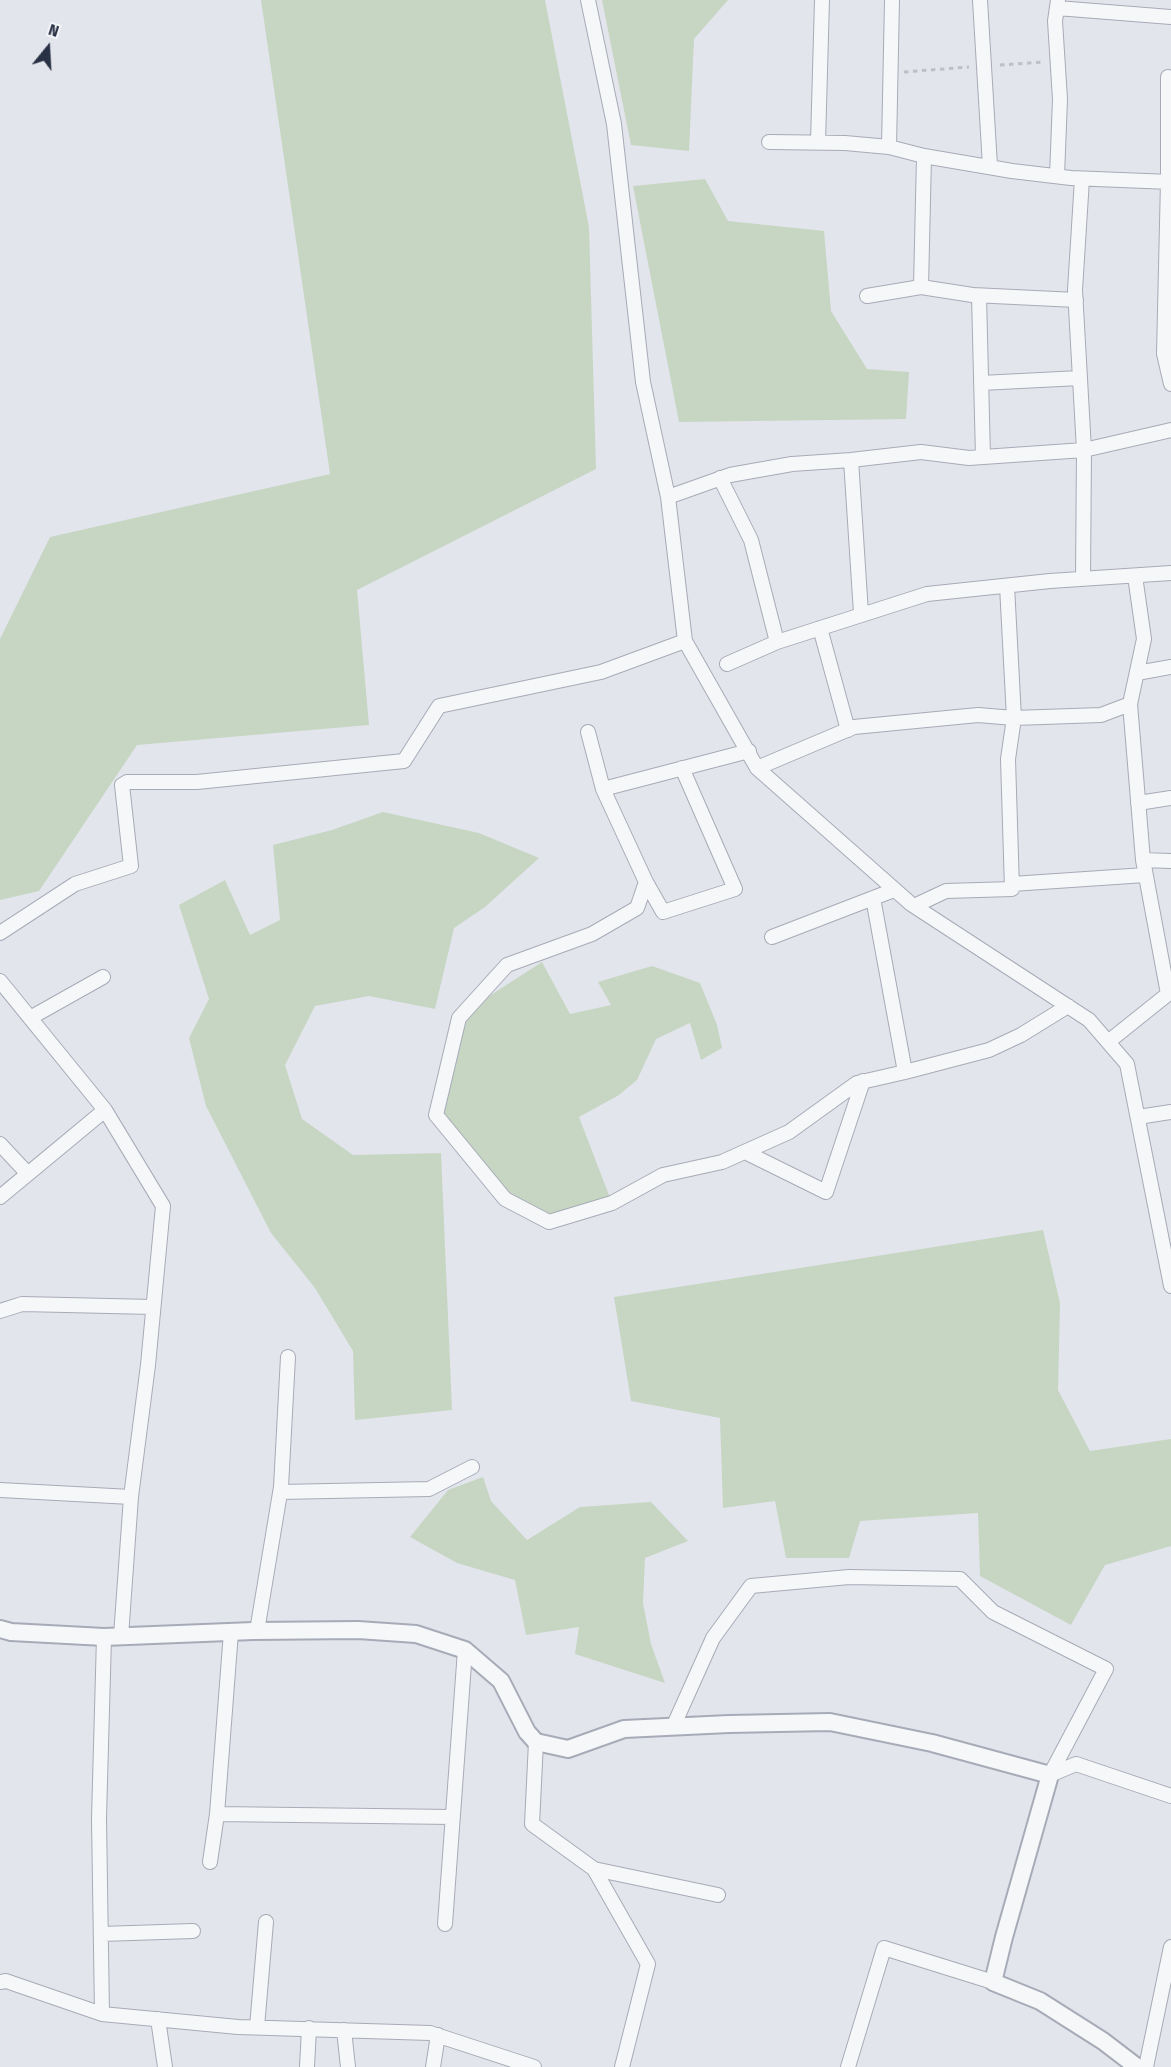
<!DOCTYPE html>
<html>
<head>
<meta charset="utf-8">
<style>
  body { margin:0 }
  #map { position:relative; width:1171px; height:2067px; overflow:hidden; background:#e3e5ec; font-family:"Fira Sans Condensed",sans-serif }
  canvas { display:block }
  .north { position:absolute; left:18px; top:18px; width:60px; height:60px; -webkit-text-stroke:4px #f3f5f9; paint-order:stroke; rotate:18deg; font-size:16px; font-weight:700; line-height:24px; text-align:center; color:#293145 }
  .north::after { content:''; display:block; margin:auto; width:21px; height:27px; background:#293145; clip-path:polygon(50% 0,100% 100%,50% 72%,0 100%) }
</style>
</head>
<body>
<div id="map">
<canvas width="1171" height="2067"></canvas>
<div class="north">N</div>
</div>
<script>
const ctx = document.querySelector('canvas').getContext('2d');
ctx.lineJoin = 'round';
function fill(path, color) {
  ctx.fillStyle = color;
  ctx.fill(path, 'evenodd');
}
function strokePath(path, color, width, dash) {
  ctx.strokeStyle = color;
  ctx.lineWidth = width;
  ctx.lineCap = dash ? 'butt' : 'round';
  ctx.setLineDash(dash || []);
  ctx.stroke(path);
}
fill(new Path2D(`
  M 261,0 L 545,0 L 589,227 L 596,469 L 357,590 L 369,725 L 137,745 L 39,891 L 0,900 L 0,639 L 50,537 L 330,474 Z
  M 602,0 L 728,0 L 694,39 L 689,151 L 631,145 Z
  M 705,179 L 728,221 L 824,231 L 831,311 L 867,369 L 909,372 L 906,419 L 679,422 L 633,186 Z
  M 383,812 L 479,833 L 539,858 L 485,907 L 454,928 L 435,1009 L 369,996 L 315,1006 L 285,1065 L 302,1119 L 353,1155 L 441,1153 L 452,1410 L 355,1420 L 353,1351 L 315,1288 L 271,1233 L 206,1106 L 189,1038 L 209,999 L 179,905 L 225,880 L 250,935 L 280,920 L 273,845 L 332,830 Z
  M 542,962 L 570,1014 L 611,1005 L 598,982 L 652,966 L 700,983 L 717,1025 L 722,1048 L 701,1060 L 690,1023 L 656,1039 L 637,1080 L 619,1095 L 579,1117 L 612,1203 L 549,1222 L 505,1199 L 436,1115 L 466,1011 Z
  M 1043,1230 L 1060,1303 L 1058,1390 L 1090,1451 L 1171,1439 L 1171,1546 L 1105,1565 L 1071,1625 L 980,1576 L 978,1513 L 860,1521 L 849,1558 L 786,1558 L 775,1501 L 723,1508 L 720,1418 L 631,1401 L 614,1297 Z
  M 483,1477 L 491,1501 L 527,1540 L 580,1507 L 651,1502 L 688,1541 L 645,1558 L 643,1603 L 651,1644 L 665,1683 L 575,1654 L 579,1627 L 526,1635 L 515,1580 L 457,1563 L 410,1537 L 448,1490 Z`), '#c6d6c3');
const minor = new Path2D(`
  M 588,0 L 614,124 L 643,382 L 668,497 L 685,641 L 757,768 L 911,904 L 1089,1020 L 1127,1064 L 1171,1286
  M 980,0 L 990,166
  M 1057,8 L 1171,17
  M 1168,77 L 1168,181 L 1164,354 L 1171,384
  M 769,142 L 845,143 L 889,147 L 924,156 L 1012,171 L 1071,178 L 1171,182
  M 818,142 L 822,0
  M 889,147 L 892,0
  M 924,156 L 921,287 L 979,296 L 983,457
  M 1057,176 L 1060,99 L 1055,21 L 1058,0
  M 1082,179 L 1075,290 L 1084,450 L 1083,579
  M 973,295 L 1076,300
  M 867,296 L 921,287
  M 981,383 L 1080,378
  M 851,460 L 861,613
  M 720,478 L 751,540 L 777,642
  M 668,497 L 730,475 L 792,464 L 851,460 L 921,452 L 969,458 L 1084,450 L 1171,430
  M 820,628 L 848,730
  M 727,664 L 777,642 L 927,594 L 1050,581 L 1171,573
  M 1137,673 L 1171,667
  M 1130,704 L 1143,860 L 1168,994
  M 588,732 L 603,789 L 749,751
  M 757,768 L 854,727 L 978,715 L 1014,718 L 1101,715 L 1130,704 L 1144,639 L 1135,576
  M 603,789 L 646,882 L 663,912 L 735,889 L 682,768
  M 1138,803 L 1171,798
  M 1143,860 L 1171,861
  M 646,882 L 637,908 L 592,934 L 507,965 L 459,1018 L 436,1115 L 505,1199 L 549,1222 L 612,1203 L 663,1175 L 722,1162 L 789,1132 L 857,1083 L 905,1072 L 989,1050 L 1021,1035 L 1068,1006
  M 1012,884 L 1145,875
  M 873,898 L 905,1072
  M 914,906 L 946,891 L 1012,889 L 1008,759 L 1014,718 L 1007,586
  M 0,933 L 75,884 L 131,866 L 122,785 L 127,782 L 197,782 L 404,761 L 439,706 L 601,672 L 685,641
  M 772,937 L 894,890
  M 0,981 L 105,1110 L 163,1206 L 148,1365 L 131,1497 L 121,1636
  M 30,1018 L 103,977
  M 1108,1042 L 1168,994 L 1171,993
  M 1138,1117 L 1171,1112
  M 0,1144 L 28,1174
  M 745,1152 L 826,1192 L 863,1081
  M 0,1197 L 105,1110
  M 0,1311 L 22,1304 L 153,1307
  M 0,1490 L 131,1497
  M 280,1492 L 429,1489 L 472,1467
  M 257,1631 L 281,1487 L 288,1357
  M 104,1637 L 99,1818 L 102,2014 L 238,2027 L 430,2033 L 534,2067
  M 673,1727 L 713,1638 L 751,1586 L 849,1577 L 960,1579 L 993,1612 L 1106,1669 L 1050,1775 L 1076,1764 L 1171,1796
  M 536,1742 L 532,1824 L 594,1869 L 648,1964 L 622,2067
  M 217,1814 L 453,1817
  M 210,1862 L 217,1814 L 231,1632
  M 594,1869 L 718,1895
  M 445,1924 L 465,1650
  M 101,1934 L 193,1931
  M 0,1982 L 6,1981 L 102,2014
  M 158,2019 L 165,2067
  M 257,2027 L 266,1922
  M 344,2030 L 348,2067
  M 307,2067 L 309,2028
  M 433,2067 L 438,2035
  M 848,2067 L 884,1948 L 993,1982
  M 1146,2067 L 1171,1947`);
const tertiary = new Path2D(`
  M 0,1629 L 11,1632 L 104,1637 L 253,1631 L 358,1630 L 416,1634 L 465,1650 L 501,1681 L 527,1732 L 536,1742 L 568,1749 L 624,1729 L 729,1724 L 830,1722 L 932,1743 L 1050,1775 L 1004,1937 L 993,1982 L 1040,2001 L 1103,2041 L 1137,2067`);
strokePath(minor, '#a7abb7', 16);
strokePath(tertiary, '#a7abb7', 20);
strokePath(new Path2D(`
  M 1000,65 L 1044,62
  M 904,72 L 969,67`), '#bdc0c7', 3, [4.5, 4.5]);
strokePath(minor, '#f6f7f9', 14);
strokePath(tertiary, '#f6f7f9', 16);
</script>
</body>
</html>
